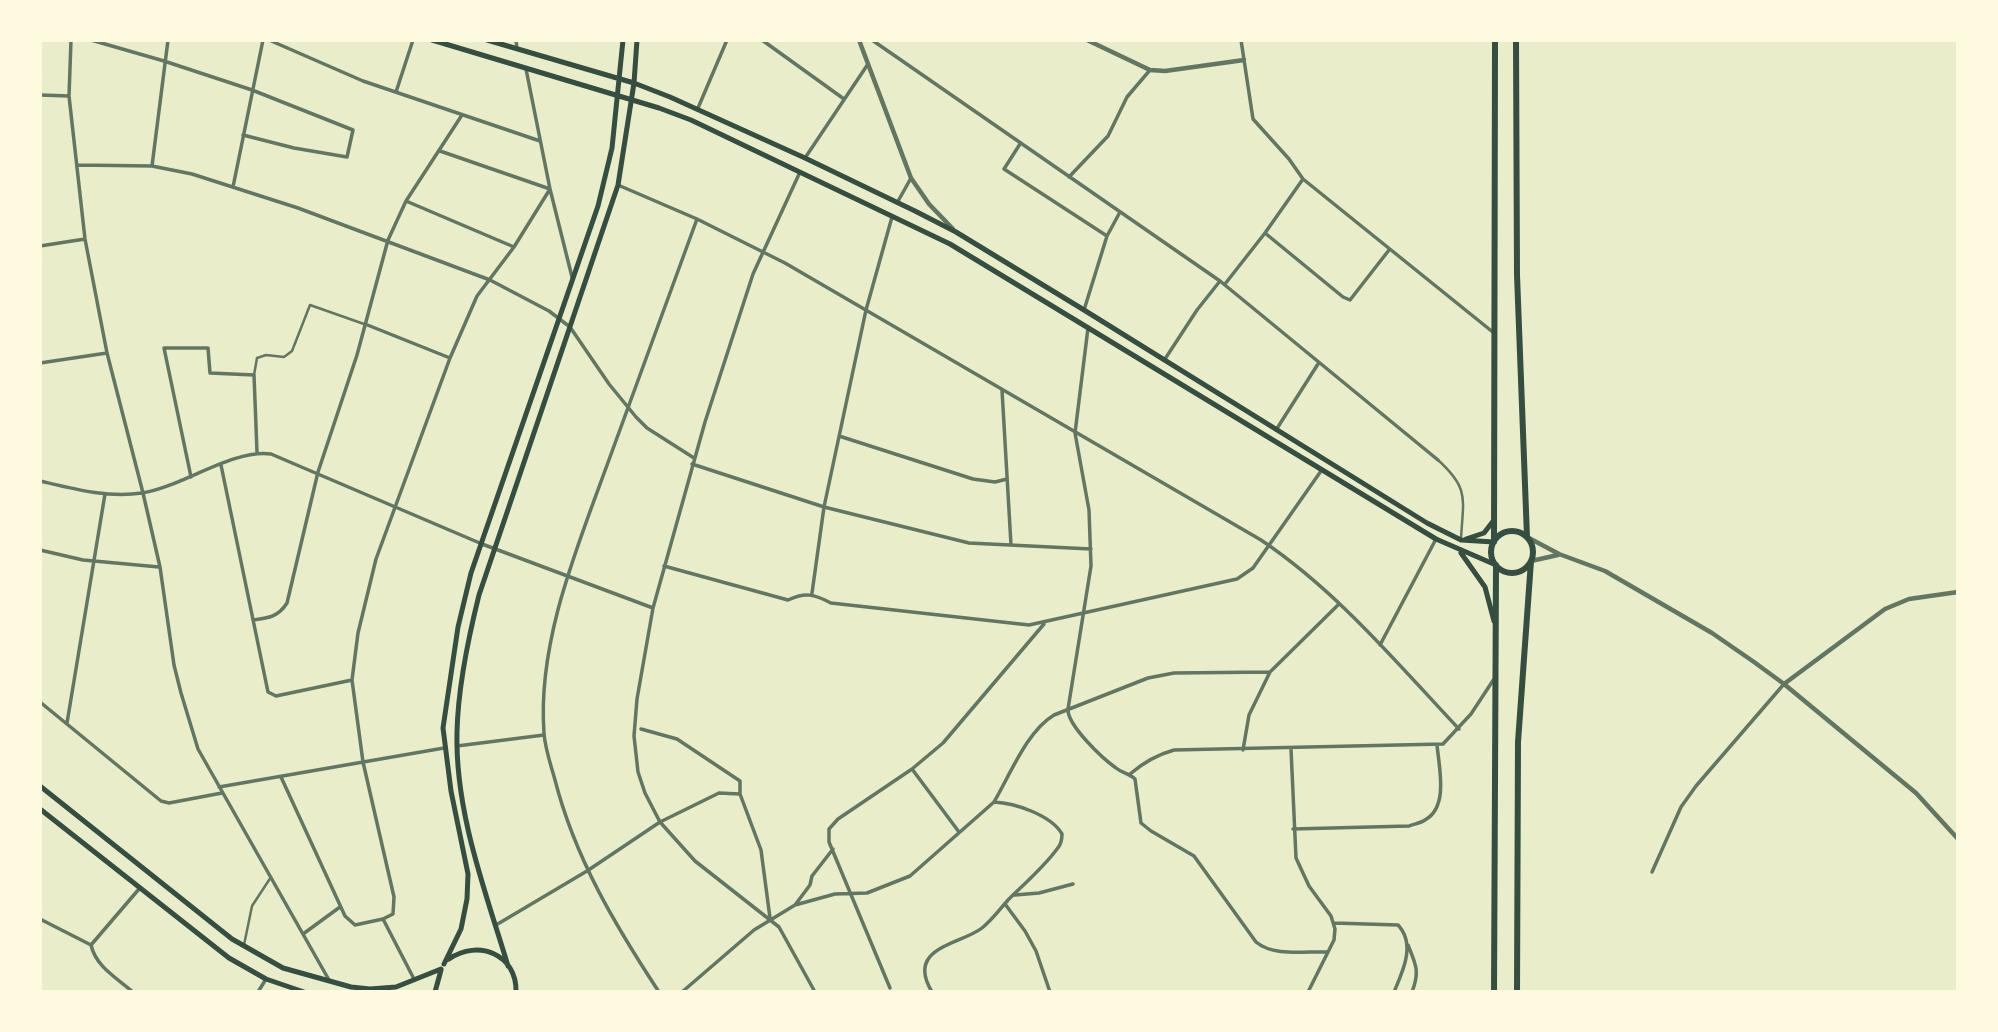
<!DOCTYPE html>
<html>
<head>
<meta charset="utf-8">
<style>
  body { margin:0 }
  #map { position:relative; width:1998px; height:1032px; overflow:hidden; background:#e9edc9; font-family:"Nunito Sans",sans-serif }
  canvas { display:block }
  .frame { position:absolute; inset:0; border:42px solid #fefae0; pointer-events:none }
</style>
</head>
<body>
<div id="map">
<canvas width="1998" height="1032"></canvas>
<div class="frame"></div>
</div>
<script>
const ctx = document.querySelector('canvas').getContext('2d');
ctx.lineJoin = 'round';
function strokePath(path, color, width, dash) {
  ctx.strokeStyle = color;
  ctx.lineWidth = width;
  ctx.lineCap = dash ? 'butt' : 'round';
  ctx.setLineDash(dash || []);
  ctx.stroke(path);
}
strokePath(new Path2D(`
  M 254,375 L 257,358 L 266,355 L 284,357 L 292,351 L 310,305 L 364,324
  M 1438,460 C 1470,489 1463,499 1461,539
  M 244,945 L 252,906 L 271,877`), '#617663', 2.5);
strokePath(new Path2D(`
  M 71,40 L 69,96 L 85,239 L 107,353 L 143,493 L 160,567 L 174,665 L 181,693 L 198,749 L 329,980
  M 91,40 L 164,61 L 252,90 L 353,130 L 347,157 L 294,148 L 243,135
  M 269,40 L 363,81 L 540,141
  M 516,40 L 517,49
  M 762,40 L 844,99
  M 872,40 L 1220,281 L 1438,460
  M 1241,40 L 1253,119 L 1289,159 L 1303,179 L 1494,333
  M 526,69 L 550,189 L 572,277
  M 396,92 L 413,40
  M 40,95 L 69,96
  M 698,108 L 727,40
  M 1020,144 L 1004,169 L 1107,236
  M 805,158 L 868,64
  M 77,165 L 152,166 L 192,174 L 298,208 L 490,280 L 549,311 L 570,327 L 609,384 L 636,417 L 647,428 L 694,458
  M 152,166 L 168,40
  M 800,172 L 753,274 L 705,422 L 653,608 L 637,699 L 634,736 L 638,772 L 645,793 L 660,822 L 695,861 L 779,927 L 815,992
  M 1069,177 L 1108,136 L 1127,97 L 1150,70
  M 618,185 L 697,219 L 785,263 L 1261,540 C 1337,591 1397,663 1459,729
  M 233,187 L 263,40
  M 406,201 L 514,247
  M 897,203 L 911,178
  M 1265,233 L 1303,179
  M 40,246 L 85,239
  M 1225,284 L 1265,233 L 1343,297 L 1350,300 L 1389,250
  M 1084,310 L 1107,236 L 1120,212
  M 365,324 L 450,358
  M 1088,328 L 1075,433 L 1089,510 L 1091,566 L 1068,709 C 1067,725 1102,758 1116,768 C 1122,773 1129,773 1135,779 L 1141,823 L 1151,831 L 1194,856 L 1256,942 C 1274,957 1305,951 1328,952
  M 1165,359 L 1197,310 L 1220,281
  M 40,363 L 107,353
  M 1002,390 L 1011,545
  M 1276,430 L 1318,364
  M 839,436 L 973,479 L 995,482 L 1007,479
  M 692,464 L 824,507 L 969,543 L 1091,549
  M 221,465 L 268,692 L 276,696 L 352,680
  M 191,477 L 164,348 L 208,348 L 210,373 L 254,375 L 257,452
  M 40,481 C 74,489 107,498 142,493 C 182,487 232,449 271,454 L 482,544 L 653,608
  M 40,550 L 83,560 L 159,567
  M 664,566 L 788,600 C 805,592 814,594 831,603 L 1029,625 L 1237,579 L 1253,568 L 1321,471
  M 812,593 L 824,507 L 866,310 L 892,217
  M 253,620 C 269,618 278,617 287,603 L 318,472 L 357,355 L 388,240 L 406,201 L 462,115
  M 1380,645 L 1436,539
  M 40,702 L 161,801 L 169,803 L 222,793
  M 67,723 L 105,494
  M 457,746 L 544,735
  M 1291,749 L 1296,858 L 1309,886 L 1331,916 L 1335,929 L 1334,940 L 1308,992
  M 1243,750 L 1249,715 L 1270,672
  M 912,769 L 959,832
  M 1130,774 C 1144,762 1156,755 1174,750 L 1443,744 L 1471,714 L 1494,679
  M 281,777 L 345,916 L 355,925 L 383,919 L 393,914 L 394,897 L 363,762 L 352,680 L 358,633 L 376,559 L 450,358 L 477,296 L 514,247 L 550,189 L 440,151
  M 219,787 L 444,748
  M 740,794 L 761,850 L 770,918
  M 994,802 C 1010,775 1027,731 1054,715 L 1148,678 L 1174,673 L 1270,672 L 1339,604
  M 1293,829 L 1409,826 C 1414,824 1421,823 1425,820 C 1449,807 1439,767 1437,745
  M 1652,872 L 1681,807 L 1696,786 L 1784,684
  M 1015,895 L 1039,893 L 1073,884
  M 1005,904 L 1025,931 L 1036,951 L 1050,992
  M 795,905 L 835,894 L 867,893 L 910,876 L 994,802 C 1015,803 1051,815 1062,834 C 1062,840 1061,845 1057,849 C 1043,868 1024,884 1008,900 C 1000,909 992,920 982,928 C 960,945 905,947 932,992
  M 40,919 L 91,945
  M 383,919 L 414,979
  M 1334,923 L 1398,925 C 1416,944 1403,971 1394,992
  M 496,925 L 587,871 L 660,822 L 719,793 L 740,794 L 740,781 L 677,739 L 641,729
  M 303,934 L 340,907
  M 91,945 L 139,889
  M 91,945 C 96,967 117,978 133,992
  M 1408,945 C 1416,965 1420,971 1412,992
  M 890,988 L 829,842 L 829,829 L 838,819 L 912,769 L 943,743 L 1044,624
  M 258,992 L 266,979
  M 659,992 C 615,925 575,858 555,780 C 551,765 545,749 544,733 C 537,640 579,543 610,457 C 639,378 668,298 697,219
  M 682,992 L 754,930 L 795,905 L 810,885 L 812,876 L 833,849`), '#617663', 3.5);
strokePath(new Path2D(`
  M 859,40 L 911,178 L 929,204 L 953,229
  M 1087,40 L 1150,70 L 1165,71 L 1244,60
  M 1527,537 L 1559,554 L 1605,571 L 1712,633 L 1754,662 L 1784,684 L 1916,793 L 1958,839
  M 1531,561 L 1558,555
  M 1784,684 L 1885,609 L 1909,599 L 1958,592`), '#617663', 4.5);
strokePath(new Path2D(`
  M 432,40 L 659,108 L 691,120 L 950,244 L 1436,539 L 1496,565
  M 487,40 L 634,83 L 670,97 L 805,158 L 915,211 L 956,232 L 1084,310 L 1427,523 L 1461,540 L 1494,542
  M 1466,539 L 1484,533 L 1494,520
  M 1461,553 L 1485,587 L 1494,621
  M 40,786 L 232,939 L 283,968 L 351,987 L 370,989 L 396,987 L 441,969
  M 40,809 L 229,958 L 266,979 L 304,992
  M 449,959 C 478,939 517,954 516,992
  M 444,964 L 461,929 L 467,899 L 468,874 L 451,791 L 443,728 L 458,627 L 471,573 L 598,206 L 612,148 L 623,40
  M 508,966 C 485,890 455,812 457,732 C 458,686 468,639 479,595 L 618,185 L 634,83 L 637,40
  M 435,992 L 441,970`), '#344e41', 5);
strokePath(new Path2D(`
  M 1516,40 L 1517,275 L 1527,537
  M1491 552a21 21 0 1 1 42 0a21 21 0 1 1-42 0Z
  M 1494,542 L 1495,40
  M 1494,992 L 1496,565
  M 1517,992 L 1518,742 L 1531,561`), '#344e41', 6);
</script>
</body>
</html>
